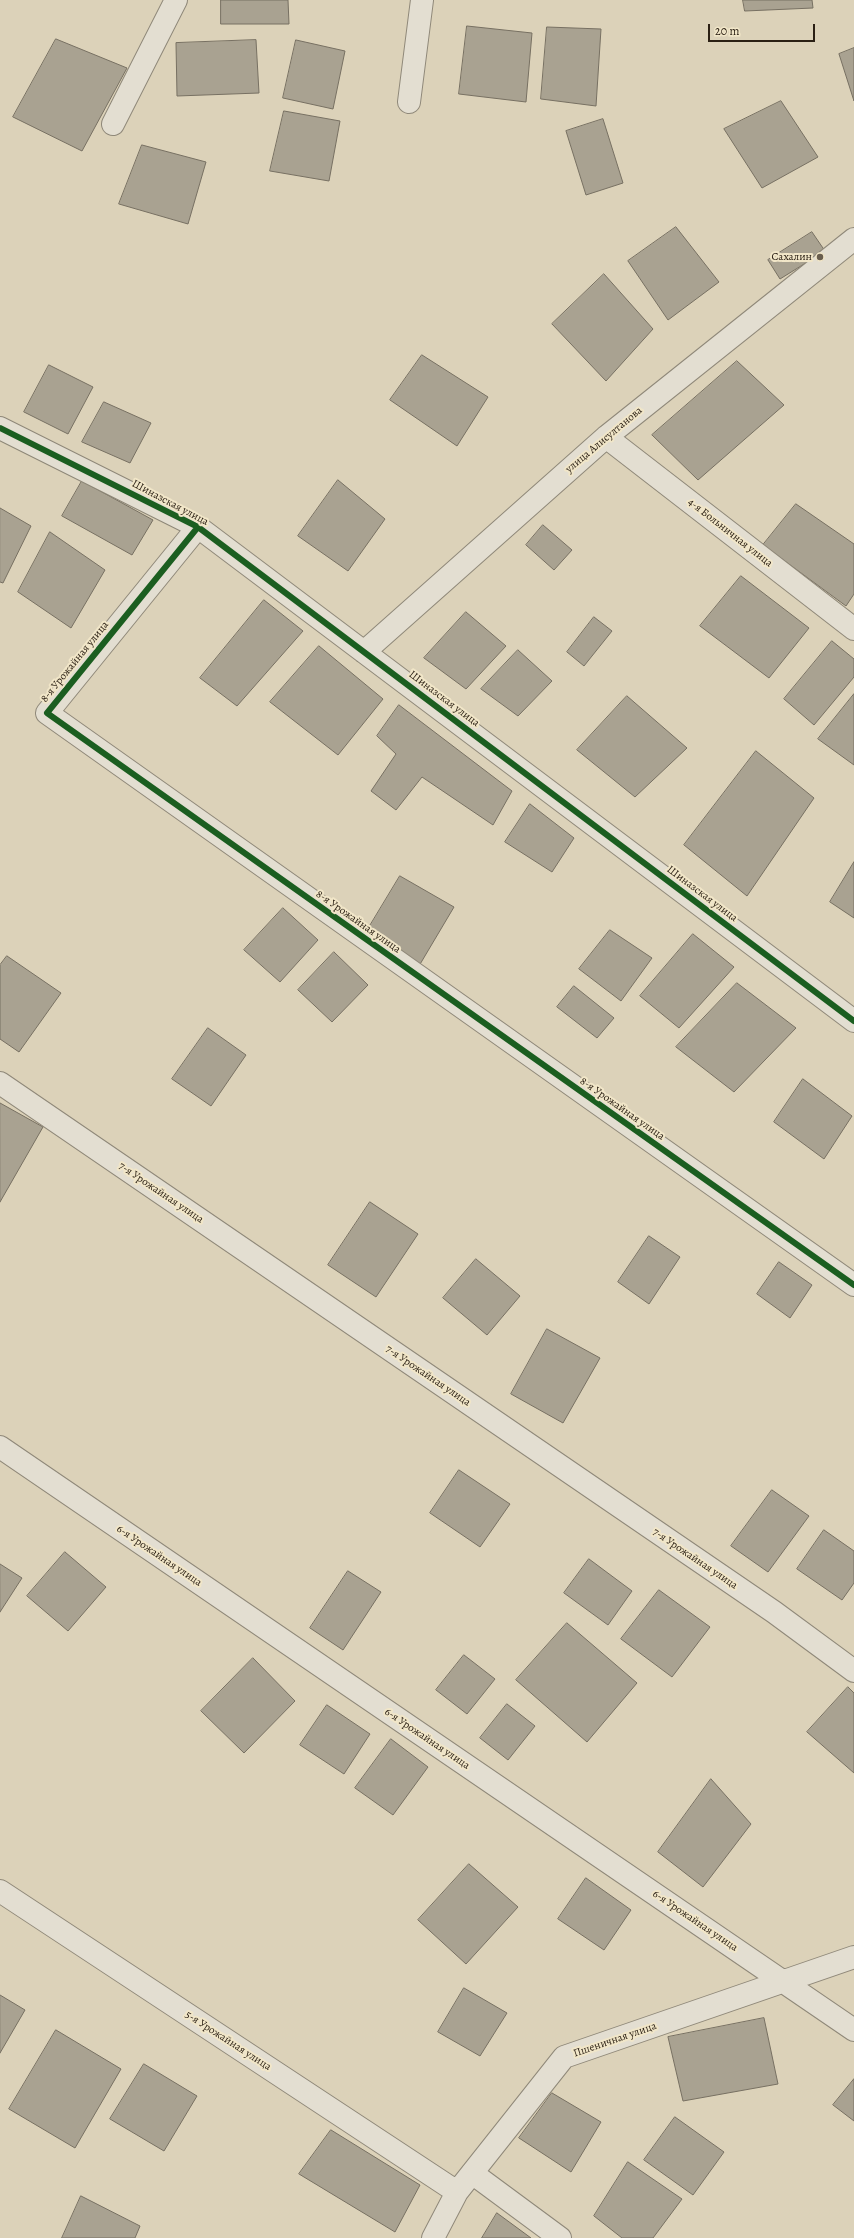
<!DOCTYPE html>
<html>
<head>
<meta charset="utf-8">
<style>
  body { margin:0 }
  #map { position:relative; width:854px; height:2238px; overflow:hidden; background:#dcd2b9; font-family:Alegreya,serif }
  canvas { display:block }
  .scale { position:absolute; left:708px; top:24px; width:107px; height:18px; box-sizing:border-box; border:2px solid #2b2014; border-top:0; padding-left:5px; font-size:12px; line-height:14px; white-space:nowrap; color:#2b2014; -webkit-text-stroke:3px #f1e6c8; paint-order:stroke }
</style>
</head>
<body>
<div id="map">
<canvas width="854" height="2238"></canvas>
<div class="scale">20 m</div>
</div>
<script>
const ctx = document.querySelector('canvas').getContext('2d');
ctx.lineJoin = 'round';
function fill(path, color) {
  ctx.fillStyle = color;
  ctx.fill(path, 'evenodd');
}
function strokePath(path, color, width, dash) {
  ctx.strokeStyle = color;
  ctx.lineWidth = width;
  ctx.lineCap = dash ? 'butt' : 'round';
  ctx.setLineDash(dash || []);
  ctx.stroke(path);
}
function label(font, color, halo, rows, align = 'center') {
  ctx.font = font + ' Alegreya,serif';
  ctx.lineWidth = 4;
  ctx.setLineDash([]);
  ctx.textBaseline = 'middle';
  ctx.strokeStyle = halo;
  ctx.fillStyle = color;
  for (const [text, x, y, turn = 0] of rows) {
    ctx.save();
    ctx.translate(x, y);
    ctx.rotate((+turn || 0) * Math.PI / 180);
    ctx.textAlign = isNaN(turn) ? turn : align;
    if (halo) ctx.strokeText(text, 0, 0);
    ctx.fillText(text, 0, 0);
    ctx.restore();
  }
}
const building = new Path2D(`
  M 221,0 L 288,0 L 289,24 L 221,24 Z
  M 743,0 L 812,0 L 813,8 L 745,11 Z
  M 467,26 L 532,33 L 526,102 L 459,94 Z
  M 547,27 L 601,29 L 596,106 L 541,99 Z
  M 56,39 L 127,68 L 82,151 L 13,117 Z
  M 256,40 L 259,93 L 177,96 L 176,43 Z
  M 296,40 L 345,51 L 333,109 L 283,98 Z
  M 854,48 L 854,101 L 839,54 Z
  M 781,101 L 818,157 L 762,188 L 724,129 Z
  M 284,111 L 340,121 L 329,181 L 270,171 Z
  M 603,119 L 623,183 L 586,195 L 566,131 Z
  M 142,145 L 206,162 L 188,224 L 119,204 Z
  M 676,227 L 719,282 L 668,320 L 628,261 Z
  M 812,232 L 825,251 L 780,279 L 768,260 Z
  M 604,274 L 653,329 L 606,381 L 552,324 Z
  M 422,355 L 488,397 L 457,446 L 390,400 Z
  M 737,361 L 784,405 L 698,480 L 652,435 Z
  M 49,365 L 93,387 L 68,434 L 24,412 Z
  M 104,402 L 151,423 L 130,463 L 82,442 Z
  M 338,480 L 385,519 L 348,571 L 298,536 Z
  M 82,481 L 153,520 L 132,555 L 62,516 Z
  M 796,504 L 854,544 L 854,594 L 846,606 L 763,545 Z
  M 0,508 L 31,526 L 3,583 L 0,582 Z
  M 543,525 L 572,550 L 554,570 L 526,545 Z
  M 50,532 L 105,570 L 71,628 L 18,592 Z
  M 741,576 L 809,628 L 769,678 L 700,626 Z
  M 264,600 L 303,631 L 237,706 L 200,678 Z
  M 466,612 L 506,646 L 466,689 L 424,658 Z
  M 594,617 L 612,631 L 584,666 L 567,652 Z
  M 832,641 L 854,659 L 854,677 L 814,725 L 784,699 Z
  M 319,646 L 383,699 L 338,755 L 270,702 Z
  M 518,650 L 552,681 L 518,716 L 481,689 Z
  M 854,694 L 854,765 L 818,739 Z
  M 627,696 L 687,748 L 635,797 L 577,750 Z
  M 399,705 L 512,791 L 493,825 L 422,777 L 396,810 L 371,791 L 396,754 L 377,736 Z
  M 756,751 L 814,798 L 747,896 L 684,845 Z
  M 530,804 L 574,838 L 552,872 L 505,842 Z
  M 854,862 L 854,918 L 830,902 Z
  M 400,876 L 454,907 L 416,971 L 362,939 Z
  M 283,908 L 318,940 L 280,982 L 244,950 Z
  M 610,930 L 652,958 L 621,1001 L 579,969 Z
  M 693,934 L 734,967 L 679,1028 L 640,996 Z
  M 334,952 L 368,985 L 332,1022 L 298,990 Z
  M 7,956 L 61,993 L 19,1052 L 0,1039 L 0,965 Z
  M 737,983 L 796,1028 L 734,1092 L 676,1047 Z
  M 574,986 L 614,1018 L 597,1038 L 557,1007 Z
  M 208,1028 L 246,1055 L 211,1106 L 172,1079 Z
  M 803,1079 L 852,1116 L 824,1159 L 774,1122 Z
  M 0,1103 L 43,1127 L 0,1202 Z
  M 370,1202 L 418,1234 L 376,1297 L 328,1265 Z
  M 649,1236 L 680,1257 L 649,1304 L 618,1282 Z
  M 476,1259 L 520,1296 L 487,1335 L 443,1298 Z
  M 779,1262 L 812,1285 L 790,1318 L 757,1294 Z
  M 547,1329 L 600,1358 L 563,1423 L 511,1394 Z
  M 459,1470 L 510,1504 L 480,1547 L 430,1513 Z
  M 772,1490 L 809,1516 L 768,1572 L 731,1546 Z
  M 824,1530 L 854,1551 L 854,1583 L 842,1600 L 797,1569 Z
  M 65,1552 L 106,1587 L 68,1631 L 27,1596 Z
  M 589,1559 L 632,1591 L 608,1625 L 564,1593 Z
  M 0,1564 L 22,1578 L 0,1612 Z
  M 348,1571 L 381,1592 L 343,1650 L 310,1628 Z
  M 659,1590 L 710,1627 L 672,1677 L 621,1639 Z
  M 567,1623 L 637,1683 L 587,1742 L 516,1680 Z
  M 464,1655 L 495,1679 L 467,1714 L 436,1690 Z
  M 253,1658 L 295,1701 L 244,1753 L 201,1711 Z
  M 848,1687 L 854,1693 L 854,1773 L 807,1732 Z
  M 507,1704 L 535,1726 L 508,1760 L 480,1738 Z
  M 327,1705 L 370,1734 L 344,1774 L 300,1745 Z
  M 391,1739 L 428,1767 L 393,1815 L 355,1788 Z
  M 711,1779 L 751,1824 L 703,1887 L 658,1852 Z
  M 469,1864 L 518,1907 L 466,1964 L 418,1920 Z
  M 586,1878 L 631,1910 L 604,1950 L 558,1919 Z
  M 464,1988 L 507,2013 L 480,2056 L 438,2032 Z
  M 0,1995 L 25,2010 L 0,2053 Z
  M 764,2018 L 778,2084 L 683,2101 L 668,2037 Z
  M 56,2030 L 121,2069 L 75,2148 L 9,2109 Z
  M 144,2064 L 197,2096 L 164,2151 L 110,2119 Z
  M 854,2079 L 854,2121 L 833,2105 Z
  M 552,2093 L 601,2122 L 571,2172 L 519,2138 Z
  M 675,2117 L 724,2152 L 693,2195 L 644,2160 Z
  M 331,2130 L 420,2185 L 395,2232 L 299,2174 Z
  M 628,2162 L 682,2199 L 653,2238 L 622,2238 L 594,2216 Z
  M 81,2196 L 140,2226 L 135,2238 L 62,2238 Z
  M 497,2213 L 531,2238 L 482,2238 Z`);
fill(building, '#a9a291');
strokePath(building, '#777062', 1);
const minor = new Path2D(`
  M 409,102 L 422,0
  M 113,124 L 176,0
  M 0,428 L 198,527 L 854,1021
  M 606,437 L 854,629
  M 198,527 L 47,713 L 854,1285
  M 364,652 L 606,437 L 854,239
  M 0,1083 L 774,1612 L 854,1671
  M 0,1447 L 854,2030
  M 0,1891 L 457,2192
  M 472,2173 L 560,2238
  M 433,2238 L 457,2192 L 564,2057 L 854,1957`);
strokePath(minor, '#8f8879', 24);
strokePath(minor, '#e3ded1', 22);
strokePath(new Path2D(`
  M 0,428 L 198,527 L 854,1021
  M 198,527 L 47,713 L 854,1285`), '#1b5e20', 6);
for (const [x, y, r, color] of [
  [820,257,4,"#695e4e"]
]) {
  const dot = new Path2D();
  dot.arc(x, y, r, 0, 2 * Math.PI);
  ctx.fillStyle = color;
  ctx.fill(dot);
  strokePath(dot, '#f1e6c8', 1.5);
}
label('11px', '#2b2014', '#f1e6c8', [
  ["Сахалин",812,257]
], 'right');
label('11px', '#2b2014', '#f1e6c8', [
  ["улица Алисултанова",604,440,-40],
  ["Шиназская улица",170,503,28],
  ["4-я Больничная улица",730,533,38],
  ["8-я Урожайная улица",75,662,-51],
  ["Шиназская улица",444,699,37],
  ["Шиназская улица",702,894,37],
  ["8-я Урожайная улица",358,922,35],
  ["8-я Урожайная улица",622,1109,35],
  ["7-я Урожайная улица",161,1193,34],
  ["7-я Урожайная улица",428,1376,34],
  ["6-я Урожайная улица",159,1556,34],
  ["7-я Урожайная улица",695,1559,34],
  ["6-я Урожайная улица",427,1739,34],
  ["6-я Урожайная улица",695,1921,34],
  ["Пшеничная улица",615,2040,-19],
  ["5-я Урожайная улица",228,2041,33]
]);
</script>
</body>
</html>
